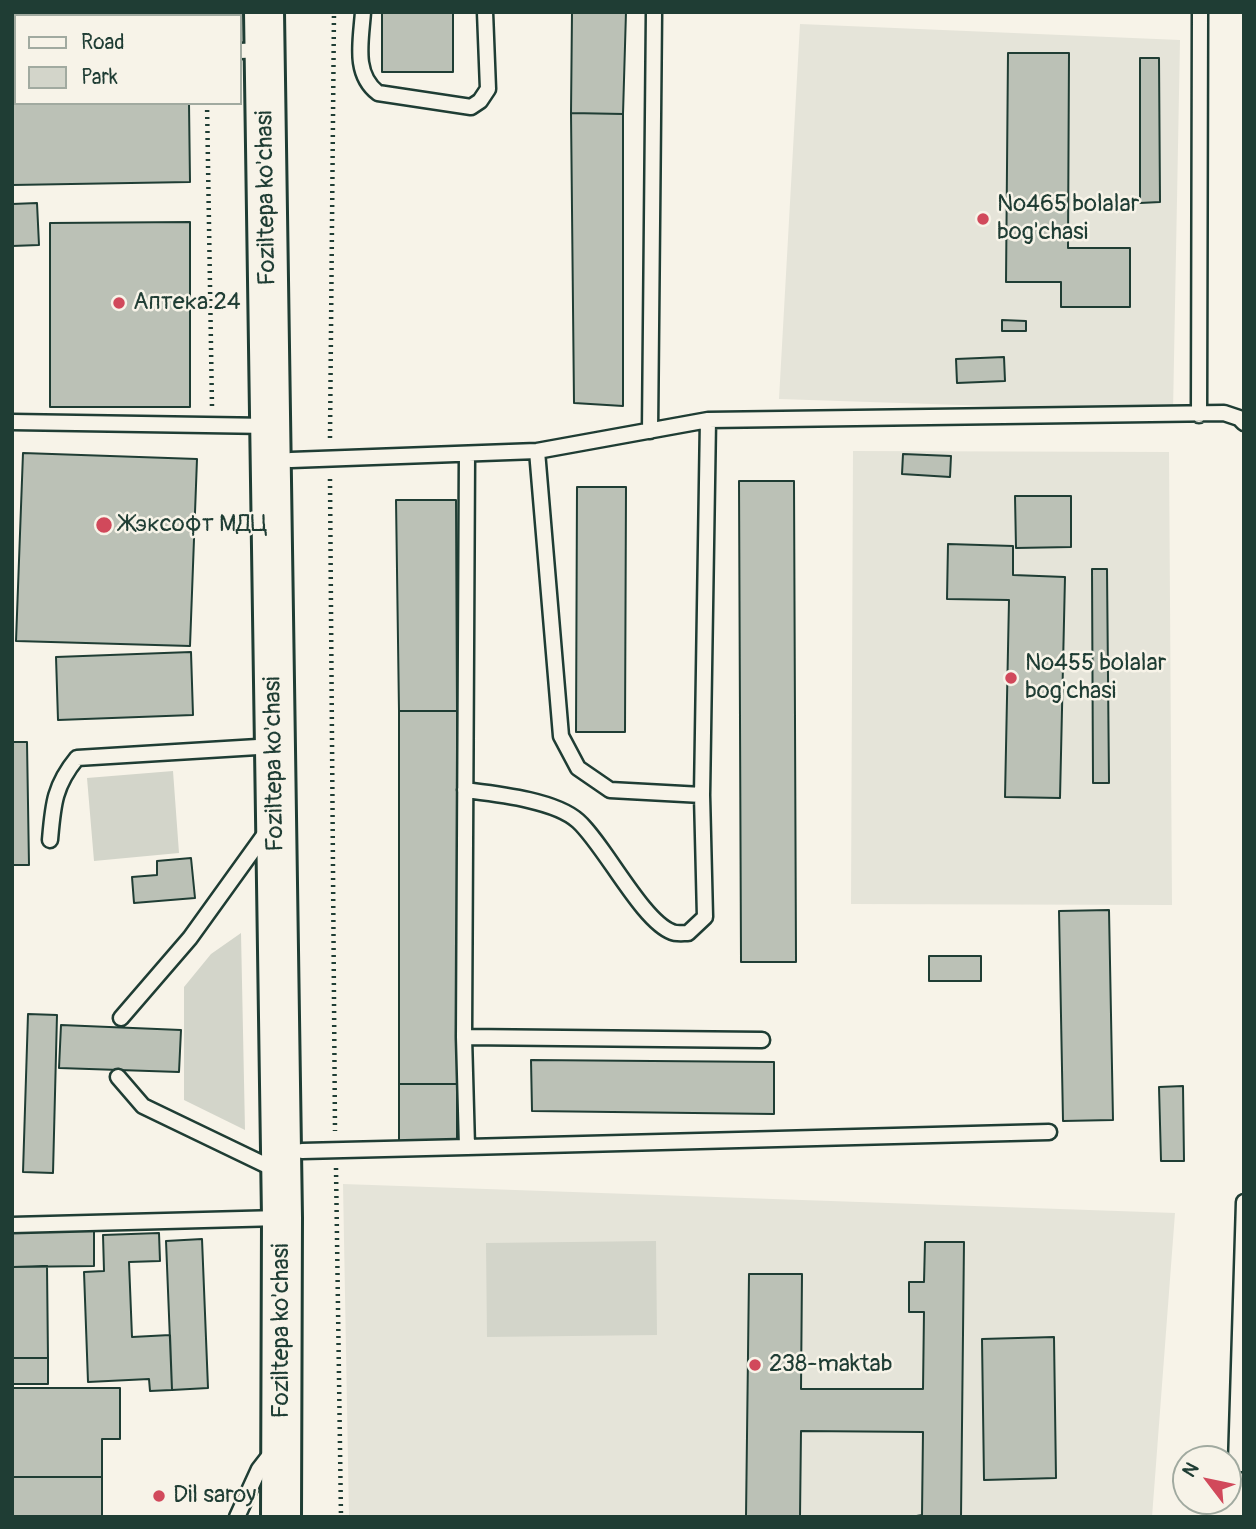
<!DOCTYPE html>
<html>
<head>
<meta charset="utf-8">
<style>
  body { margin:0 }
  #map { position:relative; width:1256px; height:1529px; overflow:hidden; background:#f7f3e8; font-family:Pangolin,sans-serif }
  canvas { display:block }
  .frame { position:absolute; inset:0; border:14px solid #1f3d34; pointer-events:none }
  .legend { position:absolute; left:14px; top:14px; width:228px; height:91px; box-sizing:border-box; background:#f7f3e8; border:2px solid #a1aaa0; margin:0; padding:9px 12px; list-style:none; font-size:21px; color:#1f3d34 }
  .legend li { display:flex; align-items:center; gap:14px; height:35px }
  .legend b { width:35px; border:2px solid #a1aaa0 }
  .north { position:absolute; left:1172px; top:1445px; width:70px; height:70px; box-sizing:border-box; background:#f7f3e8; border:2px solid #a1aaa0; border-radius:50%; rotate:302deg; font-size:19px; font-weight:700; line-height:28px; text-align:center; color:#1f3d34 }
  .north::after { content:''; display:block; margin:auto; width:24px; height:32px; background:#d1495b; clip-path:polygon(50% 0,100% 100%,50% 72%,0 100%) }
</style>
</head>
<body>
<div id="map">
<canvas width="1256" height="1529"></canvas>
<div class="frame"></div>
<ul class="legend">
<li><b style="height:9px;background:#f7f3e8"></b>Road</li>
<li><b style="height:19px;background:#d3d5ca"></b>Park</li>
</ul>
<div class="north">N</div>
</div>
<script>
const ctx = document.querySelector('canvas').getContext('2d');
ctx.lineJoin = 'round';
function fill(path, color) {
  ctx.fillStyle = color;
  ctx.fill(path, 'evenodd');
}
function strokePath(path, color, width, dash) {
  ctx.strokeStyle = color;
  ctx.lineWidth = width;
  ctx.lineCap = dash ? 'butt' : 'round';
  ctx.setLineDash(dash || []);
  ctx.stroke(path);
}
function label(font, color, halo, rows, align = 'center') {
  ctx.font = font + ' Pangolin,sans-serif';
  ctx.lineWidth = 5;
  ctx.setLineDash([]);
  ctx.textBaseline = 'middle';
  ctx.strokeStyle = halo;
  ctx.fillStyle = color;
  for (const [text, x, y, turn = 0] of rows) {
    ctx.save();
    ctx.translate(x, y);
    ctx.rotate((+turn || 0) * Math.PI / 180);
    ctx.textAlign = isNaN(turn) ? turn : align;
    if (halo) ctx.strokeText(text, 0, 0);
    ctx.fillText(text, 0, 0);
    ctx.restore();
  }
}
fill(new Path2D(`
  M 800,24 L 1180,40 L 1173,412 L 779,399 Z
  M 853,451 L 1169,452 L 1172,905 L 851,904 Z
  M 343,1184 L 1175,1213 L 1152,1517 L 349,1517 Z`), '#e5e4d9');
fill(new Path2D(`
  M 173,771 L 179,853 L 94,861 L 87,778 Z
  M 241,933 L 245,1130 L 184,1100 L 184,987 L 211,954 Z
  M 656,1241 L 657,1335 L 487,1337 L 486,1243 Z`), '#d3d5ca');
const building = new Path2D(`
  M 12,12 L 60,12 L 60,16 L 26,16 L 12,14 Z
  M 382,12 L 453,12 L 453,72 L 382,72 Z
  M 572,12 L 626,12 L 623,114 L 571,113 Z
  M 1008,53 L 1069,53 L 1068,248 L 1130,248 L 1130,307 L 1061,307 L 1061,282 L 1006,282 Z
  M 1140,58 L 1159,58 L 1160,202 L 1140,203 Z
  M 12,93 L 16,93 L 16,103 L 189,103 L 190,182 L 12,185 Z
  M 571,113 L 623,114 L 623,406 L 574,403 Z
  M 37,203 L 39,245 L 12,246 L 12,204 Z
  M 190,222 L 190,407 L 50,407 L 50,223 Z
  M 1002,320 L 1026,321 L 1026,331 L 1002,331 Z
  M 1004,357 L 1005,381 L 957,383 L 956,359 Z
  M 23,453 L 197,459 L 190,646 L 16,641 Z
  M 903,454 L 951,456 L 950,477 L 902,474 Z
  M 739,481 L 794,481 L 796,962 L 741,962 Z
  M 577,487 L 626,487 L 625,732 L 576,732 Z
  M 1015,496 L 1071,496 L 1071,547 L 1016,548 Z
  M 396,500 L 456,500 L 457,711 L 399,711 Z
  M 948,544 L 1013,546 L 1013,575 L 1065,577 L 1060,798 L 1005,797 L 1009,600 L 947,599 Z
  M 1092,569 L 1107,569 L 1109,783 L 1093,783 Z
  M 191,652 L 193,715 L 58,720 L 56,657 Z
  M 399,711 L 457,711 L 457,1084 L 399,1084 Z
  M 12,742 L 27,742 L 29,865 L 12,865 Z
  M 191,858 L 195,898 L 134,903 L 132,877 L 157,875 L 157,861 Z
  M 1109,910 L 1113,1120 L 1063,1121 L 1059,911 Z
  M 929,956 L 981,956 L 981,981 L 929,981 Z
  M 28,1014 L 57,1015 L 53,1173 L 23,1172 Z
  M 61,1025 L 181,1030 L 179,1072 L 59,1068 Z
  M 531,1060 L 774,1062 L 774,1114 L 532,1111 Z
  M 399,1084 L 457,1084 L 457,1143 L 399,1143 Z
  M 1183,1086 L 1184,1161 L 1161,1161 L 1159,1087 Z
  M 94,1230 L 94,1266 L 12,1267 L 12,1231 Z
  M 159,1233 L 160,1261 L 129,1262 L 132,1337 L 170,1335 L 172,1390 L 150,1391 L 149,1379 L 88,1382 L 84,1272 L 104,1271 L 103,1235 Z
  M 202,1239 L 208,1388 L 172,1390 L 166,1241 Z
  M 925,1242 L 964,1242 L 961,1517 L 911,1517 L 922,1515 L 923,1432 L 801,1431 L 800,1517 L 746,1517 L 749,1274 L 802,1274 L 801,1389 L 923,1389 L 924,1312 L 909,1312 L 909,1282 L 924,1282 Z
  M 47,1266 L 48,1358 L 12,1358 L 12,1267 Z
  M 1054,1337 L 1056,1478 L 984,1480 L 982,1339 Z
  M 12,1358 L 48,1358 L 48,1384 L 12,1384 Z
  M 12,1388 L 120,1388 L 120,1439 L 102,1439 L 102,1477 L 12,1477 Z
  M 12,1477 L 102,1477 L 102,1517 L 12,1517 Z`);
fill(building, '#bbc1b6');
strokePath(building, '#1f3d34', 2);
const lane = new Path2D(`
  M 110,12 L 110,16
  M 363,12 C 361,41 353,74 378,93 L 471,107 L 480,101 L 488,89 L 485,12
  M 240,51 L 263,50
  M 12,55 L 16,55
  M 1199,415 L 1200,12
  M 12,422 L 270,426
  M 650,431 L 654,12
  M 537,451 L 561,736 L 578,768 L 610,790 L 702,795
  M 291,460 L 537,451 L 708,420 L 1224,413 L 1239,418 L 1244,423
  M 465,790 C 496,794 555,800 578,821 C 604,844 642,921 672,932 C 676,934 683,933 688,933 L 705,917 L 702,795 L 708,420
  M 50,840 C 53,805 54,786 77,758 L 274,746
  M 121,1018 L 190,938 L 267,831
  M 464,1037 L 762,1040
  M 118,1077 L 143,1106 L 278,1171
  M 467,1147 L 1049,1132
  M 302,1151 L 467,1147 L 464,1037 L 467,454
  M 1244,1202 L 1236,1464 L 1244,1464
  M 12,1225 L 280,1218
  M 237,1517 L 259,1469 L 273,1451`);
const secondary = new Path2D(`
  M 264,12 L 282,1218 L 281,1517`);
strokePath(lane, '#1f3d34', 19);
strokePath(secondary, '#1f3d34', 44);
strokePath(new Path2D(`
  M 206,12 L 206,16
  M 207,103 L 212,407
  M 330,438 L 334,12
  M 330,479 L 335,1131
  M 336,1168 L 341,1517`), '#1f3d34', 4.5, [2, 5]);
strokePath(lane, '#f7f3e8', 14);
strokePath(secondary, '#f7f3e8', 38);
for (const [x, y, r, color] of [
  [983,219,7,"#d1495b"],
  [119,303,7,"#d1495b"],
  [104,525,9,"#d1495b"],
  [1011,678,7,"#d1495b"],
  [755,1365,7,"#d1495b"],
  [159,1496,7,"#d1495b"]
]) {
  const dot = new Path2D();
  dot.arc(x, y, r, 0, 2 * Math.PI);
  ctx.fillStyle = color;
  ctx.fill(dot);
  strokePath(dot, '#f7f3e8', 2.5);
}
label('24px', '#1f3d34', '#f7f3e8', [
  ["Foziltepa ko'chasi",267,198,-91],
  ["Foziltepa ko'chasi",275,764,-91],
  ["Foziltepa ko'chasi",282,1331,-90]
]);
label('24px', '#1f3d34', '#f7f3e8', [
  ["№465 bolalar",997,205],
  ["bog'chasi",997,233],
  ["Аптека 24",133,303],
  ["Жэксофт МДЦ",120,525],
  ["№455 bolalar",1025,664],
  ["bog'chasi",1025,692],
  ["238-maktab",769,1365],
  ["Dil saroy",173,1496]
], 'left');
</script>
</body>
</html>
